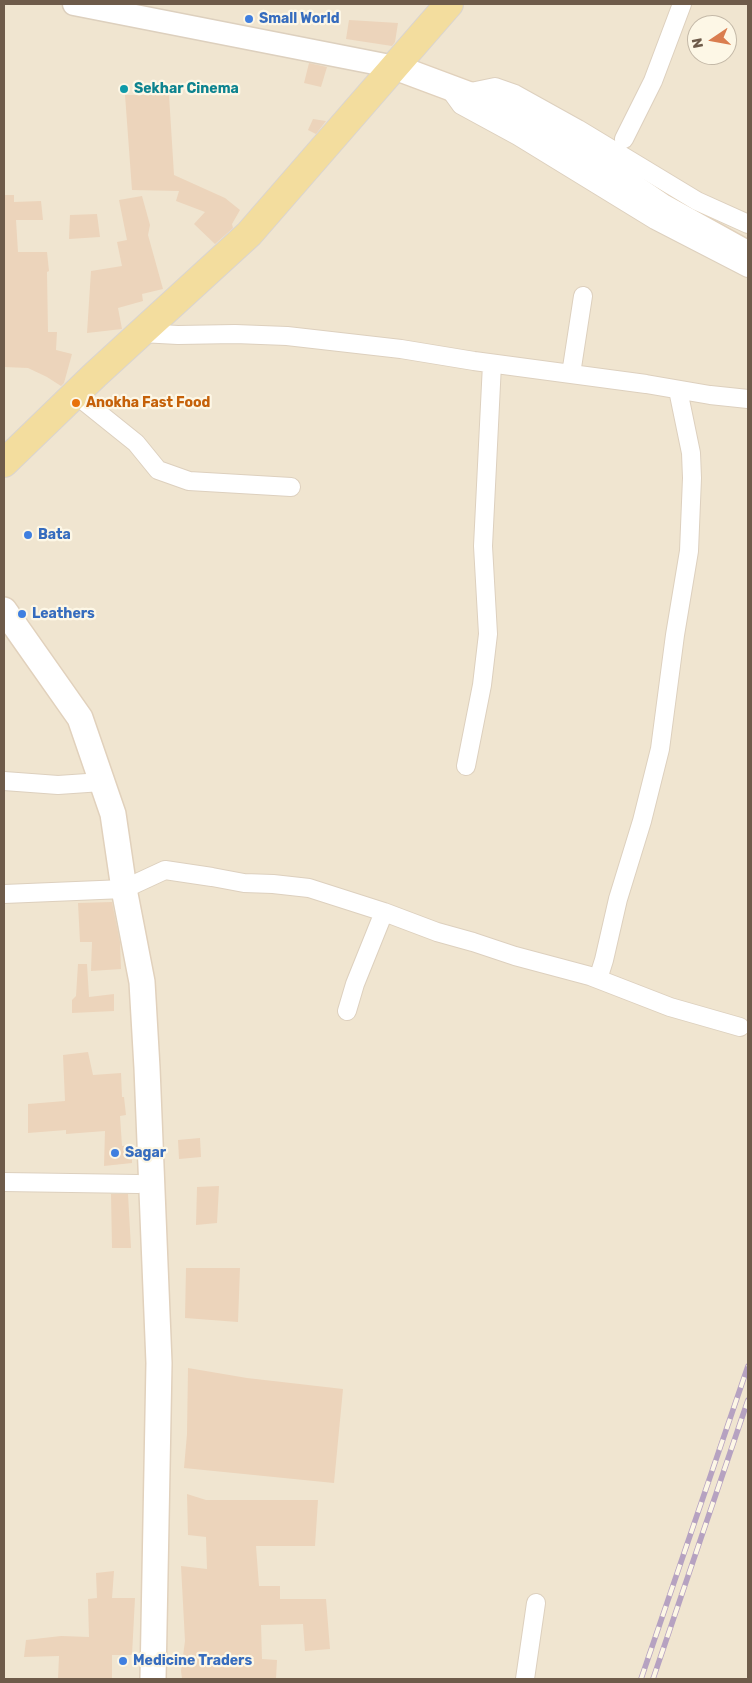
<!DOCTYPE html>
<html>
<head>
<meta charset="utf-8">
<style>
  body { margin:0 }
  #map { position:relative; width:752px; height:1683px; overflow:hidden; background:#faf3e1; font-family:Rubik,sans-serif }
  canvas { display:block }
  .frame { position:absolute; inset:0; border:5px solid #6e5b4a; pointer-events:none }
  .north { position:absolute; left:687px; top:15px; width:50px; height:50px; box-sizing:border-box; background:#fdf7e6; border:1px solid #c4b9a8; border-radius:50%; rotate:258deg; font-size:14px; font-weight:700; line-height:20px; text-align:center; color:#6e5b4a }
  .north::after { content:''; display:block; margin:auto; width:18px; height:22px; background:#da7d4f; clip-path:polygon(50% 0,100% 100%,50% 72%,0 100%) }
</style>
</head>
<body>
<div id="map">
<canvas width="752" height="1683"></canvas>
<div class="frame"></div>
<div class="north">N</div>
</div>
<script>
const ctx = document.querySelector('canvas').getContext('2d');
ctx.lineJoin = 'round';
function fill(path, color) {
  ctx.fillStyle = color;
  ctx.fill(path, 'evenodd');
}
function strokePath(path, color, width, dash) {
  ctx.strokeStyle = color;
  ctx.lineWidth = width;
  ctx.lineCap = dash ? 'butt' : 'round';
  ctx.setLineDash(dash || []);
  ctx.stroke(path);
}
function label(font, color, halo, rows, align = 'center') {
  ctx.font = font + ' Rubik,sans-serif';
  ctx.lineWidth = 4.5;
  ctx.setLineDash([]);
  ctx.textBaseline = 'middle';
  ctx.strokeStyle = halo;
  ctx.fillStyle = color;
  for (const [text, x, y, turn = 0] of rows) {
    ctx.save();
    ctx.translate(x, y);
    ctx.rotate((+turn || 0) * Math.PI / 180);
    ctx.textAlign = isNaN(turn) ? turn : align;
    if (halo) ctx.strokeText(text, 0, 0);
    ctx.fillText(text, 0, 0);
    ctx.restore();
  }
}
fill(new Path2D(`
  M 4,4 L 748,4 L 748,1679 L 4,1679 ZM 697,25 L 727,25 L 727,55 L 697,55 Z`), '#f0e5d0');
fill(new Path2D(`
  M 349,20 L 398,23 L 395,42 L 392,46 L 346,39 Z
  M 309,63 L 327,67 L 321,87 L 304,83 Z
  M 125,95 L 169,95 L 174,175 L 225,198 L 240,210 L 232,224 L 233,228 L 215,244 L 194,224 L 205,212 L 176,201 L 179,191 L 132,190 Z
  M 313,119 L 326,121 L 316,134 L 308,130 Z
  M 4,195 L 14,195 L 14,202 L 41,201 L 43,220 L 16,220 L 18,252 L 47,252 L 49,271 L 47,272 L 48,332 L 57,332 L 56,350 L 72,354 L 64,383 L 61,386 L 47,377 L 28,368 L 4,367 Z
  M 142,196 L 150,225 L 148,235 L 163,289 L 142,294 L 143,301 L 118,308 L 122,329 L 87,333 L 91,271 L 122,266 L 117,242 L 127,240 L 119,200 Z
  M 97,214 L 100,237 L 69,239 L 70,215 Z
  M 112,902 L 120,942 L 121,969 L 91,971 L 92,942 L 80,942 L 78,903 Z
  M 78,964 L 87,964 L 89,997 L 114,994 L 114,1011 L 72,1013 L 72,1000 L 76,996 Z
  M 88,1052 L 93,1075 L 121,1073 L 122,1097 L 124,1097 L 126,1115 L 120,1116 L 122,1146 L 132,1145 L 132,1163 L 104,1166 L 105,1131 L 66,1134 L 66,1130 L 28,1133 L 28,1104 L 65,1101 L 63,1055 Z
  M 200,1138 L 201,1157 L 179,1159 L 178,1140 Z
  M 219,1186 L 217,1223 L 196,1225 L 197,1187 Z
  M 111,1194 L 128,1194 L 131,1248 L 112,1248 Z
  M 186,1268 L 240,1268 L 238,1322 L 185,1318 Z
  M 188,1368 L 247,1378 L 343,1389 L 334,1483 L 184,1468 L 187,1434 Z
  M 187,1494 L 206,1500 L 318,1500 L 315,1546 L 256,1546 L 259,1586 L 280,1586 L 280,1599 L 326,1599 L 330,1649 L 305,1651 L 303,1624 L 261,1625 L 262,1659 L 277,1660 L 276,1679 L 182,1679 L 181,1671 L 185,1641 L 181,1566 L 207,1569 L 206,1537 L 188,1535 Z
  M 114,1571 L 112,1598 L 135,1598 L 132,1655 L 112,1655 L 112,1679 L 58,1679 L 59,1656 L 24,1657 L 26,1640 L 61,1636 L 89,1637 L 88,1599 L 97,1598 L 96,1573 Z`), '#ecd4bb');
const minor = new Path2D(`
  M 448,87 L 461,105 L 518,136 L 655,220 L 748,268
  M 466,93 L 495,87 L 515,94 L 578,129 L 697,201 L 748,224
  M 624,139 L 653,81 L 682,4
  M 141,333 L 178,335 L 235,334 L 287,336 L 401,349 L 474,361 L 646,384 L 710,395 L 748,399
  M 571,374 L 583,296
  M 75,394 L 136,443 L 158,470 L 189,481 L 291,487
  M 466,766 L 482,685 L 488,634 L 483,546 L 492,364
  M 4,781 L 58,785 L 102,782
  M 4,894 L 124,889 L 165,870 L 212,877 L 244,883 L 273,884 L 309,888 L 384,912 L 437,932 L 473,942 L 515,956 L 590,976 L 670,1007 L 740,1027
  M 598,979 L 604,960 L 618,899 L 642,821 L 660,749 L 675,635 L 689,551 L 692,478 L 691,453 L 678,390
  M 347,1011 L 355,984 L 384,912
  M 4,1182 L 138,1184
  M 525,1679 L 536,1603`);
const tertiary = new Path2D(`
  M 74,4 L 395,67`);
const secondary = new Path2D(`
  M 395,67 L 478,98 L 513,116 L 603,166 L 663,207 L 748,254
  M 4,610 L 80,718 L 113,814 L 124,889 L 142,982 L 147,1068 L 159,1363 L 153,1679`);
const primary = new Path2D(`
  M 4,463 L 95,375 L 249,234 L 449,4`);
strokePath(minor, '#ddd0be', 20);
strokePath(tertiary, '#ddd0be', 25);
strokePath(secondary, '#e1d1bc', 28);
strokePath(primary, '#d9d4d0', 30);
strokePath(minor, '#fff', 18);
strokePath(tertiary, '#fff', 22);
strokePath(secondary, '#fff', 25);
strokePath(primary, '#f3dd9e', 28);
const rail = new Path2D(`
  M 641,1679 L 748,1366
  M 653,1679 L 748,1400`);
strokePath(rail, '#b6a2c1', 5.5);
strokePath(rail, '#fdf7e6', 4, [11]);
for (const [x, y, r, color] of [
  [249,19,5,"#3f7fe0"],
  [124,89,5,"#0f9aa8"],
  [76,403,5,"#e8710a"],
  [28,535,5,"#3f7fe0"],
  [22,614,5,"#3f7fe0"],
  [115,1153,5,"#3f7fe0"],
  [123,1661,5,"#3f7fe0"]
]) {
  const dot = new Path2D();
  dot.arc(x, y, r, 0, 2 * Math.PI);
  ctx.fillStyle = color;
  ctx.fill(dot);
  strokePath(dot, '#fdf7e6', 2);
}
label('bold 14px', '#366cbe', '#fdf7e6', [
  ["Small World",259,19],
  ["Bata",38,535],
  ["Leathers",32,614],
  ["Sagar",125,1153],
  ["Medicine Traders",133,1661]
], 'left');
label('bold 14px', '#0d838f', '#fdf7e6', [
  ["Sekhar Cinema",134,89]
], 'left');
label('bold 14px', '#c56008', '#fdf7e6', [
  ["Anokha Fast Food",86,403]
], 'left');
</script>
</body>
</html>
